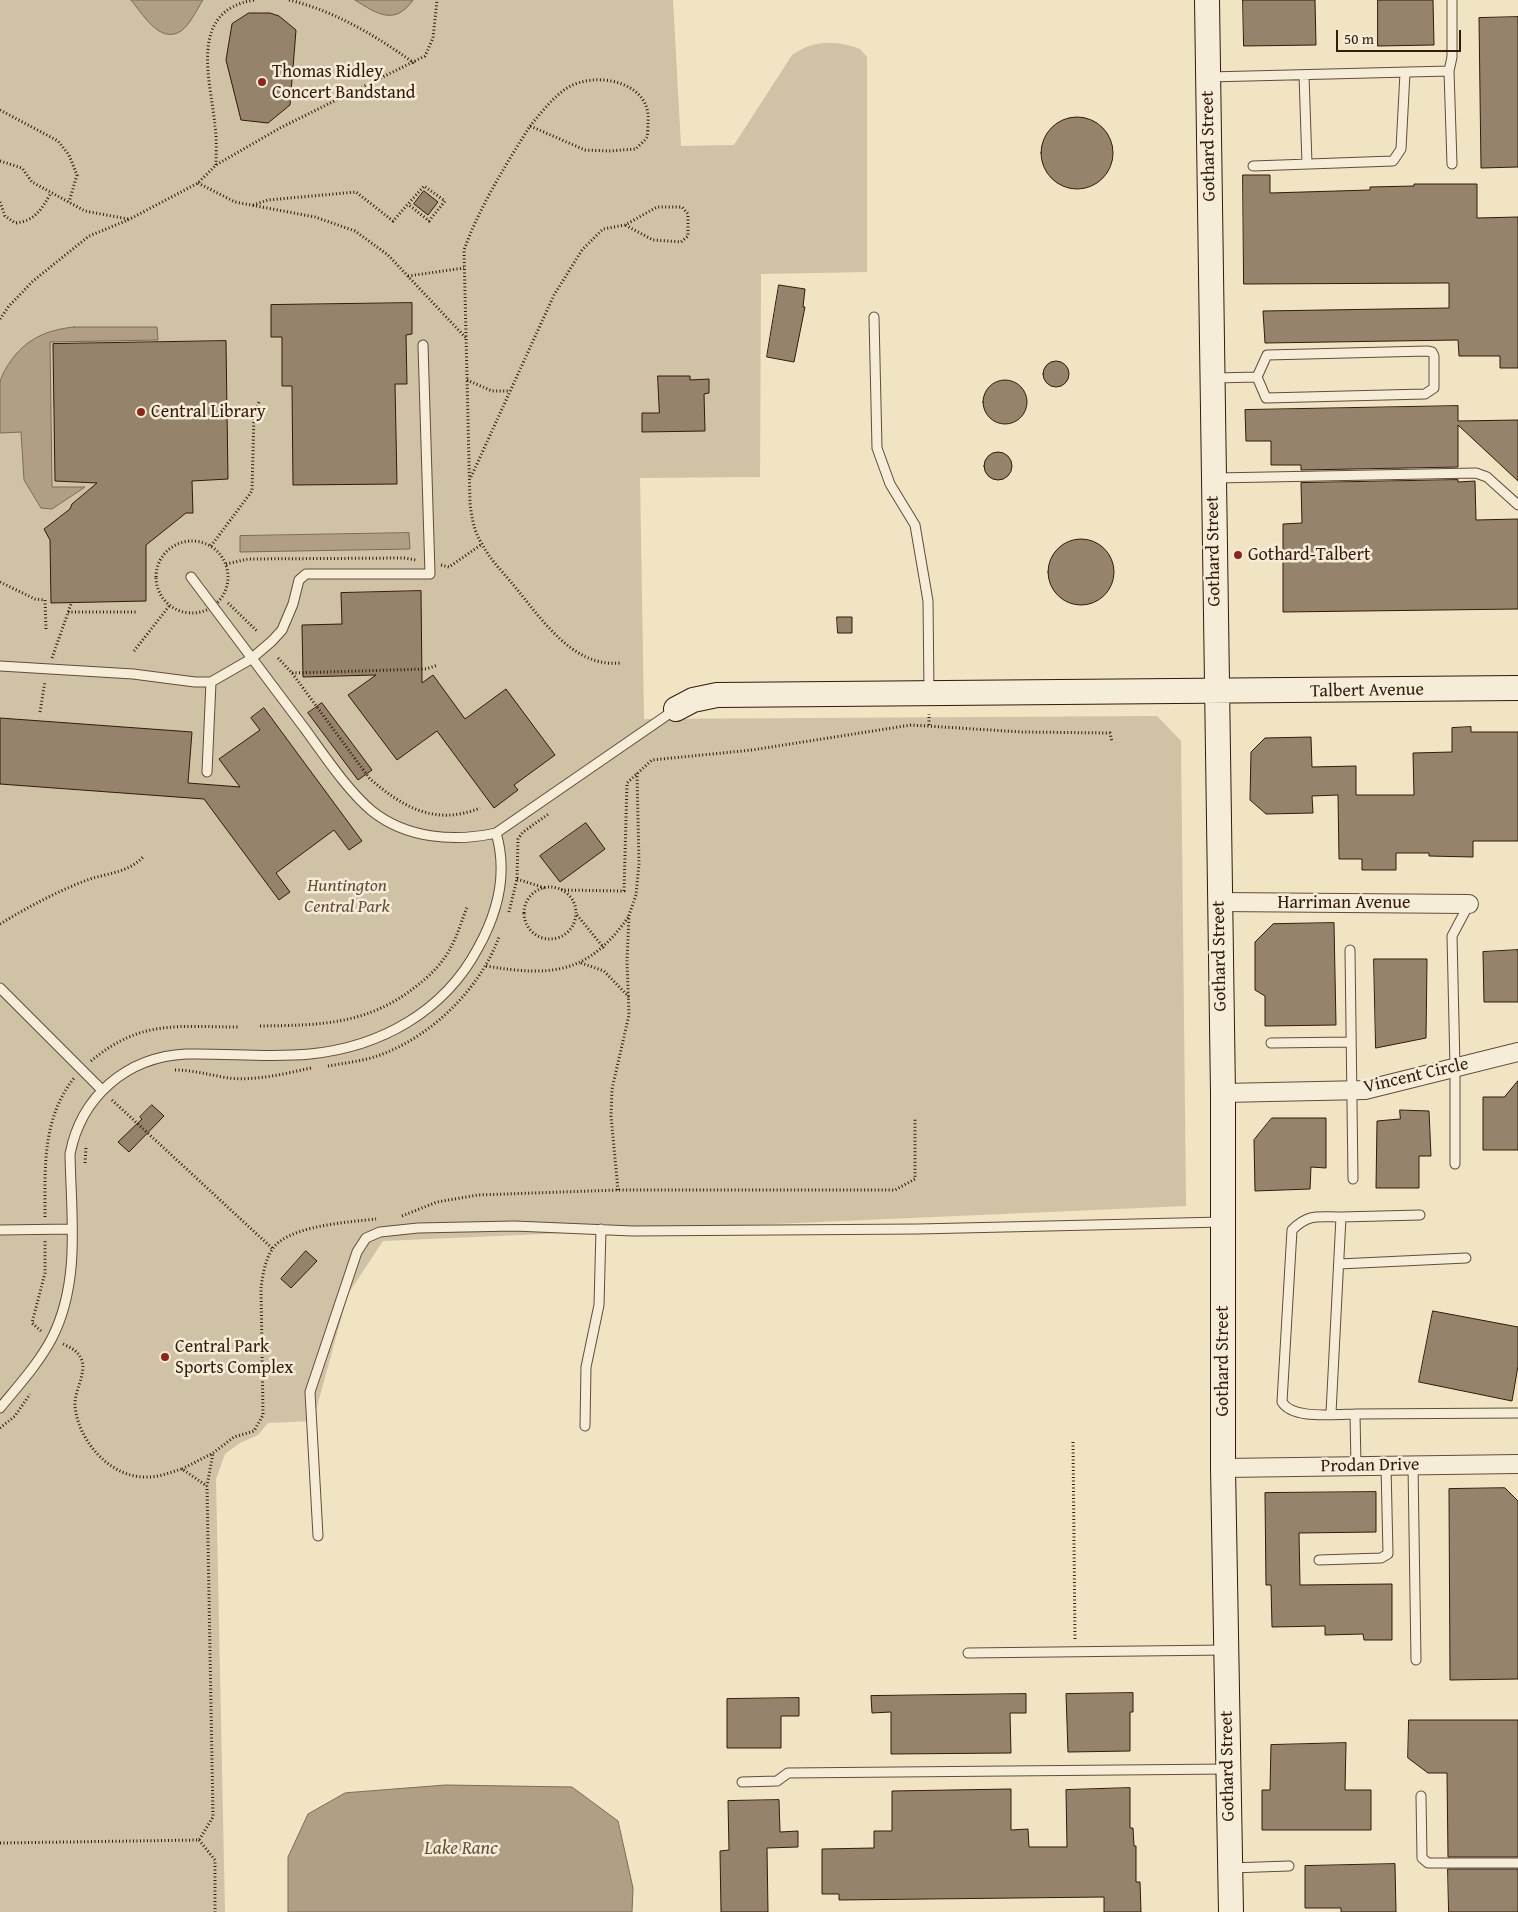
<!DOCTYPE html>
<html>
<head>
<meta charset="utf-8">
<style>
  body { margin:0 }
  #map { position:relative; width:1518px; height:1912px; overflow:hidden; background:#f0e4c3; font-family:"Gentium Book Plus",serif }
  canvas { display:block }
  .scale { position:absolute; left:1336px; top:30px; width:125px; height:22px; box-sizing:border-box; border:2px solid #341a0c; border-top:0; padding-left:6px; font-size:15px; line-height:18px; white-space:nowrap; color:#341a0c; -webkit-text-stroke:4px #f5edd8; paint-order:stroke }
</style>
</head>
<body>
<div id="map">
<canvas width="1518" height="1912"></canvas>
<div class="scale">50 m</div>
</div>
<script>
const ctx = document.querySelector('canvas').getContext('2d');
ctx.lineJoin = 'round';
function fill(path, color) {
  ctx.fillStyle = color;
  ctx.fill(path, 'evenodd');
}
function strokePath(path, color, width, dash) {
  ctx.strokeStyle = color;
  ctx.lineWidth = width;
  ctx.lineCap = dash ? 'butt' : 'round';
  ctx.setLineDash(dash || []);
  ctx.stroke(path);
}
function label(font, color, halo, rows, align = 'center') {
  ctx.font = font + ' "Gentium Book Plus",serif';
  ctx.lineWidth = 5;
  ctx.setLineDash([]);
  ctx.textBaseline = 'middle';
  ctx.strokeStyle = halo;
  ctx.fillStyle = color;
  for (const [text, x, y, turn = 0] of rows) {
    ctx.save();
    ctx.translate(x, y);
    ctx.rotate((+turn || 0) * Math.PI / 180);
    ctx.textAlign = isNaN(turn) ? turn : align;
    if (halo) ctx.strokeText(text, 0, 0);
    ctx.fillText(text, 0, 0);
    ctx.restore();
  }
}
fill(new Path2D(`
  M 0,0 L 673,0 L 681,146 L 734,145 L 792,55 C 814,40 835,40 860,49 L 867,57 L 867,272 L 761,274 L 760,477 L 640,478 L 644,719 L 1157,716 L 1181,741 L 1186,1206 L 383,1241 L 348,1294 L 313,1421 L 268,1423 L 258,1435 L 240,1443 L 225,1454 L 216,1479 L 225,1912 L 0,1912 Z`), '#d0c2a4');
const water = new Path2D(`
  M 131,0 L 203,0 C 197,9 190,25 181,31 C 160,45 142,13 131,0 Z
  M 355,0 L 413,0 C 395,26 377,14 355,0 Z
  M 74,327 L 157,327 L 158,340 L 50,342 L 52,487 L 85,487 L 52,509 L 41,508 L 24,480 L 21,432 L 0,433 C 0,417 0,399 0,383 C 1,376 6,368 10,362 C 26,339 46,330 74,327 Z
  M 409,533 L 410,549 L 240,552 L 240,536 Z
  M 446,1785 L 572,1787 L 618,1821 L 633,1888 L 632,1912 L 288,1912 L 288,1857 L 308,1814 L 345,1793 Z`);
fill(water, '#b09f85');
strokePath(water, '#7e6a55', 1);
const building = new Path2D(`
  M 1243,0 L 1315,0 L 1316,45 L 1244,46 Z
  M 1378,0 L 1433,0 L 1434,45 L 1378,46 Z
  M 249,13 L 270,13 L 279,16 L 296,30 L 290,105 L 268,123 L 241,120 L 226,60 L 232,24 Z
  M 1518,17 L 1518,167 L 1481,168 L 1479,18 Z
  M1041 153a36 36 0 1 1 72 0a36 36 0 1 1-72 0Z
  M 1243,175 L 1270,175 L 1270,193 L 1370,190 L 1370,187 L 1414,186 L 1414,184 L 1477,184 L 1477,218 L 1518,217 L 1518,368 L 1500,368 L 1500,356 L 1459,356 L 1458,340 L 1265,343 L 1263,311 L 1449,308 L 1449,283 L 1244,284 Z
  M 424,191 L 438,202 L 428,215 L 414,204 Z
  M 779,285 L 805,289 L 803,307 L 805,307 L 794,362 L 767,357 Z
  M 412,303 L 412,334 L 406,335 L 407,384 L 395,384 L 397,484 L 293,485 L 292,386 L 282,386 L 282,337 L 271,337 L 271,305 Z
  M 226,341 L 228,479 L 192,481 L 193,513 L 186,513 L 146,545 L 146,601 L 51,603 L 50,540 L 44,529 L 70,509 L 72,504 L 97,483 L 55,481 L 53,344 Z
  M1043 374a13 13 0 1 1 26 0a13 13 0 1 1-26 0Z
  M 658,376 L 690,376 L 690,380 L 709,379 L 709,393 L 704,394 L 705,431 L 642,432 L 642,413 L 659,413 Z
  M983 402a22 22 0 1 1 44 0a22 22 0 1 1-44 0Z
  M 1458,406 L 1458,421 L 1518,420 L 1518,481 L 1458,425 L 1458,467 L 1301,470 L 1301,465 L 1271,465 L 1271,441 L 1246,441 L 1245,410 Z
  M984 466a14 14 0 1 1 28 0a14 14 0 1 1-28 0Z
  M 1458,480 L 1458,482 L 1475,481 L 1476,520 L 1518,519 L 1518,609 L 1283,612 L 1283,524 L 1302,523 L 1301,483 Z
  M1048 572a33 33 0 1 1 66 0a33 33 0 1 1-66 0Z
  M 421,591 L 422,683 L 433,675 L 465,719 L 506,689 L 555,755 L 514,785 L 518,790 L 494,808 L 437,731 L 397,760 L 348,695 L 376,675 L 303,677 L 302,625 L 342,624 L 341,593 Z
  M 837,617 L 852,617 L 852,633 L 838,633 Z
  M 322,703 L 372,770 L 358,780 L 308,713 Z
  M 264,708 L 362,841 L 349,850 L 334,830 L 276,873 L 290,892 L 279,900 L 204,799 L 0,784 L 0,718 L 192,732 L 188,783 L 240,787 L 219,759 L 260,730 L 251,718 Z
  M 1471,727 L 1471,732 L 1518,732 L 1518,841 L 1473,841 L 1473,857 L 1429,856 L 1429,853 L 1396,853 L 1396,870 L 1362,870 L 1362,859 L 1339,859 L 1338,795 L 1312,796 L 1313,813 L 1266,814 L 1250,800 L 1251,752 L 1265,738 L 1311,737 L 1312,767 L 1356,766 L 1356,795 L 1414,795 L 1413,753 L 1452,752 L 1452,728 Z
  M 586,823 L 605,849 L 560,882 L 540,856 Z
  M 1334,923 L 1336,1025 L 1265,1026 L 1265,996 L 1255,990 L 1255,942 L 1273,924 Z
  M 1518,950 L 1518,1002 L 1484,1002 L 1483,952 Z
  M 1374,959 L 1427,959 L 1426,1038 L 1376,1048 Z
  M 1518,1081 L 1518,1150 L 1483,1150 L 1483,1097 L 1504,1097 Z
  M 152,1105 L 164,1116 L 129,1152 L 118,1142 L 142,1119 L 140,1117 Z
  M 1400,1110 L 1429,1111 L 1431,1156 L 1419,1156 L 1419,1188 L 1376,1188 L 1377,1121 L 1400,1119 Z
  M 1272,1118 L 1326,1118 L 1326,1168 L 1311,1167 L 1310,1189 L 1255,1191 L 1254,1140 Z
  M 306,1251 L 317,1261 L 291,1288 L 281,1279 Z
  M 1433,1311 L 1518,1327 L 1518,1366 L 1512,1401 L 1419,1382 Z
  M 1505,1488 L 1518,1501 L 1518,1679 L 1450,1680 L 1449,1489 Z
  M 1376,1492 L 1376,1532 L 1299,1533 L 1300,1585 L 1392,1584 L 1392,1640 L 1364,1640 L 1363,1634 L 1325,1635 L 1325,1626 L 1272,1627 L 1271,1585 L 1266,1585 L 1265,1493 Z
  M 1133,1693 L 1133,1712 L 1130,1712 L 1130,1751 L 1068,1752 L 1066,1694 Z
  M 1026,1694 L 1026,1713 L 1010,1713 L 1011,1753 L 891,1754 L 891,1712 L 872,1713 L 871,1696 Z
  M 799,1698 L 799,1716 L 781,1716 L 781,1748 L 727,1748 L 727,1699 Z
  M 1409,1720 L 1518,1720 L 1518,1857 L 1448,1857 L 1447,1773 L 1428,1773 L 1408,1758 Z
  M 1346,1743 L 1345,1790 L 1371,1790 L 1371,1830 L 1262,1830 L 1262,1790 L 1270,1790 L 1271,1745 Z
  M 1130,1788 L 1130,1828 L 1133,1828 L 1134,1846 L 1136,1846 L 1136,1882 L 1140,1882 L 1141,1912 L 1104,1912 L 1104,1897 L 839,1900 L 839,1894 L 822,1894 L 822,1849 L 874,1848 L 874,1831 L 892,1831 L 892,1791 L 1011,1789 L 1011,1830 L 1028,1829 L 1029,1847 L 1067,1847 L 1066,1790 Z
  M 779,1800 L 780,1832 L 798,1831 L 798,1847 L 767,1848 L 768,1912 L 721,1912 L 720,1851 L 729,1850 L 728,1801 Z
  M 1395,1864 L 1396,1912 L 1341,1912 L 1341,1908 L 1305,1908 L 1305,1866 Z
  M 1448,1869 L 1518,1869 L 1518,1912 L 1449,1912 Z`);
fill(building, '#96836b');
strokePath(building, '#341a0c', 1);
const lane = new Path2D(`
  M 1449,71 L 1452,164
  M 1304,75 L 1307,164
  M 1209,77 L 1449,71 L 1452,57 L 1452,0
  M 1253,166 L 1393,161 L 1401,149 L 1405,73
  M 874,317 L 877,448 L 890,484 L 915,525 L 928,601 L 929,693
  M 1215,378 L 1257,377 L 1267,355 L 1427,351 L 1432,352 L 1434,356 L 1434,388 L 1425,394 L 1266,398 L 1257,377
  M 1216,478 L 1476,473 L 1487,477 L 1518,505
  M 191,577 C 229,628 267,678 305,729 C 324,755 348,791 372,811 C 407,839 455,842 496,833 L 676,709
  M 0,666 L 133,674 L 195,682 L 211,682 L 251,659 L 272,641 L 282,630 L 293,604 L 299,580 L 306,574 L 430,574 L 423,345
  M 207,772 L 211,682
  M 1350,950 L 1353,1179
  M 0,988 L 102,1090
  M 1271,1043 L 1351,1042
  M 1455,1164 L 1455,1067 L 1452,936 L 1469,904
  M 1341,1217 L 1420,1215
  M 0,1230 L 72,1229
  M 1339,1264 L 1466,1258
  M 0,1408 C 18,1386 39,1363 52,1338 C 81,1281 71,1215 70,1154 C 81,1097 126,1057 186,1054 C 227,1053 269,1058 310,1054 C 380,1047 444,1012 478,948 C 498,912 508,873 496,833
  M 1331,1413 L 1341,1217 C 1319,1217 1309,1213 1292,1230 L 1282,1402 C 1293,1420 1334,1414 1355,1414 L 1356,1466
  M 1355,1414 L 1518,1413
  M 585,1426 L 586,1367 L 599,1305 L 601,1229
  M 1413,1465 L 1416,1660
  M 318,1536 L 310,1392 L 357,1252 L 366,1238 L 380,1232 L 418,1228 L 514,1226 L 633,1231 L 918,1229 L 1222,1222
  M 1319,1560 L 1381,1558 L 1388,1554 L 1386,1466
  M 968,1653 L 1226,1650
  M 742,1782 L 777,1781 L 788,1773 L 1228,1769
  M 1421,1796 L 1422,1858 L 1428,1863 L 1518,1863
  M 1230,1868 L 1289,1866`);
const street = new Path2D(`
  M 1219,902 L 1469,904
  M 1223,1093 L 1365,1090 L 1518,1052
  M 1223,1468 L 1518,1464`);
const secondary = new Path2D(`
  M 1207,0 L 1223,1093 L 1223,1468 L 1231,1912
  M 676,709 L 693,700 L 717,695 L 1518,688`);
strokePath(lane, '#634c3a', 11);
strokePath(street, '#634c3a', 20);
strokePath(secondary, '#341a0c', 26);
strokePath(new Path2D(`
  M 289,0 C 335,11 376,36 414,63
  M 0,110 L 58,141 L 69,155 L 77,175 L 69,202
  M 530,126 C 541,113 553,97 567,88 C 596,70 652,82 648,122 C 648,126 648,133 647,137 C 645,141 639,145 636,149 L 609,151 L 585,150 L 530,126 C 505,166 480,206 464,250 L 470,504 C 472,518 474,532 482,544 C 490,560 504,573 515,587 C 541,618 573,668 620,663
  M 0,161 L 22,168 L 32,182 L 85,211 L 128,219
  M 216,165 C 216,153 217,139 215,126 C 211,81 187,11 254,0
  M 198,183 L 235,202 L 315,217 L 355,231 L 388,255 L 466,338
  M 0,202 L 5,216 L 15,223 C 35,221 41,210 51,193
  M 253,205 L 268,200 L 356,192 L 393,221 L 424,186 L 445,201 L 429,221 L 409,205
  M 408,276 L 464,268
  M 0,319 L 9,306 L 33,281 L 89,236 L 128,220 L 198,183 L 216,165 L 280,128 L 425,56 L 433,38 L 437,0
  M 467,380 L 492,391 L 510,391
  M 471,477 L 554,295 L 582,250 L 603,229 L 625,225 L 657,207 L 682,207 L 688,214 L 688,236 L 681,242 L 653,240 L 625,225
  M156 577a36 36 0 1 1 72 0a36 36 0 1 1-72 0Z
  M 211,546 L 252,491 L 254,413 L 260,400
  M 226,564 L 248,559 L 404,558 L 416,560
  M 441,565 L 449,567 L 482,544
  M 0,582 L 35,599 L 45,600 L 46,629
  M 228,603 L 258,632
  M 68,612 L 137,612
  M 134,651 L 170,605
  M 52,658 L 71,604
  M 278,658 L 292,673 L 370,779 C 404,808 436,826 480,808
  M 292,673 L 426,669 L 438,665
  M 40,712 L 45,681
  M 929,725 L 929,714
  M 517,879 L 545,888
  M524 913a26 26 0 1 1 52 0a26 26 0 1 1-52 0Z
  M 561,890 L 624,891 L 627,783 L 652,760 L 752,750 L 911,725 L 1022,732 L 1110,733 L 1112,742
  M 509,912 L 517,879 L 518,839 L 523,832 L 550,813
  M 577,915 L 604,948
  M 0,924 C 28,907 56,892 87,880 C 107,873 128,873 143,857
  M 581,963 L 604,971 L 629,997
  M 486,966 C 552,977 589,974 629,916
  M 260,1026 C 322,1025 369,1025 419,984 C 431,975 445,960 451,947 C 458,934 462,920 467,907
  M 91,1061 C 141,1019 178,1027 239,1027
  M 328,1066 C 345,1063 364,1061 380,1055 C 432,1036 480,989 499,937
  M 175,1070 C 193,1070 210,1075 228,1078 C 256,1081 284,1074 311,1068
  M 112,1100 L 273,1249
  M 85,1163 L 86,1147
  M 618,1190 L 611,1116 L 612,1089 L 629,1015 L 627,961 L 629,915 L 636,895 L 639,864 L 637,773
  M 402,1216 L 437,1202 L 478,1195 L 618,1190 L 895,1190 L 915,1179 L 915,1118
  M 45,1217 C 45,1167 42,1119 74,1078
  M 41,1331 L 32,1323 L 45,1273 L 45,1241
  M 63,1344 C 71,1348 79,1351 82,1361 C 86,1375 74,1391 75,1406 C 78,1441 111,1479 148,1477 C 160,1477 171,1472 182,1469 L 207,1486
  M 0,1428 L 15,1416 L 30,1394
  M 1073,1442 L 1075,1641
  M 182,1469 L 213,1453 L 234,1437 L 254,1431 L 263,1415 L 261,1288 C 263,1273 266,1252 279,1242 C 301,1225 349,1222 376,1219
  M 199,1840 L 215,1860 L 215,1912
  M 0,1843 L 199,1840 L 213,1817 L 207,1486 L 213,1453`), '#341a0c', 3, [1, 2.5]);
strokePath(lane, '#f5edd8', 9);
strokePath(street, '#f5edd8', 18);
strokePath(secondary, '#f5edd8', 24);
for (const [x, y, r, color] of [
  [262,82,5,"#8f2418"],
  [141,412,5,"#8f2418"],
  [1238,555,5,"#8f2418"],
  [165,1357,5,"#8f2418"]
]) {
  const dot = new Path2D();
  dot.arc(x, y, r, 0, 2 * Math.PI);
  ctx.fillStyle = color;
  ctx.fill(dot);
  strokePath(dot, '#f5edd8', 2);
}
label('18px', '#341a0c', '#f5edd8', [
  ["Thomas Ridley",272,72],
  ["Concert Bandstand",272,93],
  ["Central Library",151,412],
  ["Gothard-Talbert",1248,555],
  ["Central Park",175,1347],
  ["Sports Complex",175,1368]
], 'left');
label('18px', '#341a0c', '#f5edd8', [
  ["Gothard Street",1209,146,-91],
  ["Gothard Street",1214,551,-91],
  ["Talbert Avenue",1367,691,-1],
  ["Harriman Avenue",1344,903],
  ["Gothard Street",1220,956,-91],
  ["Vincent Circle",1416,1076,-13],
  ["Gothard Street",1223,1361,-90],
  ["Prodan Drive",1370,1466,-1],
  ["Gothard Street",1228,1766,-91]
]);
label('italic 18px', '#634c3a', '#f5edd8', [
  ["Huntington",347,886],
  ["Central Park",347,907]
]);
label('italic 19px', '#664f3c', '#f5edd8', [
  ["Lake Ranc",461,1849]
]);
</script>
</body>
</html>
